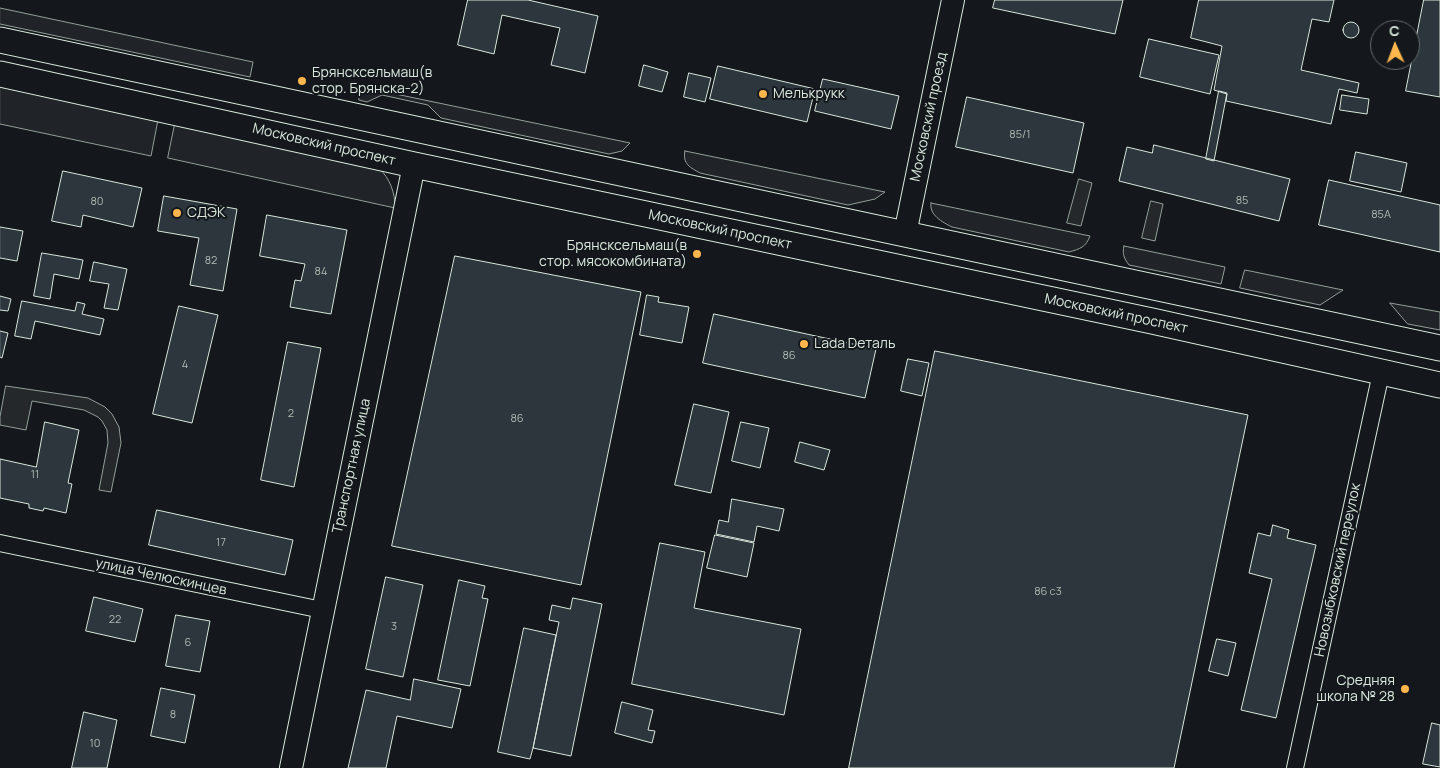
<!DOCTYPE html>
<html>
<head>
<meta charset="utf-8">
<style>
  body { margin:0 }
  #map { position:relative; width:1440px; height:768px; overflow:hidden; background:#14181c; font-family:Manrope,sans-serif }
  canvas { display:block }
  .north { position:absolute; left:1370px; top:20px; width:50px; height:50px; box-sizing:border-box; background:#14181c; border:1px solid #626a69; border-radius:50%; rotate:358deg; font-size:14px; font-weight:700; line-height:20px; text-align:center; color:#d8e6dc }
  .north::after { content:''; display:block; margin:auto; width:18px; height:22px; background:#ffb74d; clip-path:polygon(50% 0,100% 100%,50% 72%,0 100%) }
</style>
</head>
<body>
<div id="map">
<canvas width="1440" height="768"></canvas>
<div class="north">С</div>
</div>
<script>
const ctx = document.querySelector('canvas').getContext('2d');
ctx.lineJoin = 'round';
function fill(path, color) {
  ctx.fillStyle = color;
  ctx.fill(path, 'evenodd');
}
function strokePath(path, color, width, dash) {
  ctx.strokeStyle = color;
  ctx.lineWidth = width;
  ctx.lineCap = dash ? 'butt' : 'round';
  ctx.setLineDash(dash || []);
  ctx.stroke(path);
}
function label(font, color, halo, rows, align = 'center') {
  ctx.font = font + ' Manrope,sans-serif';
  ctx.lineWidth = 4;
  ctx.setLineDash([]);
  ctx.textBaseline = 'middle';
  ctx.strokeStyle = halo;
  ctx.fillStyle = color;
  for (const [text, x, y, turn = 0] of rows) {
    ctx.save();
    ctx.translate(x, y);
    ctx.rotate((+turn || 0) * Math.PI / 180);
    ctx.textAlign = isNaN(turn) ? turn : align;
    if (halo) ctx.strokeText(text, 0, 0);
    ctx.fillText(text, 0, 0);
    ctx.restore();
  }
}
const green = new Path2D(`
  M 0,8 L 253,62 L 250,77 L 0,24 Z
  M 0,87 L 158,120 L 151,156 L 0,124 Z
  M 362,87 L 630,143 L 622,151 L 609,154 L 441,118 L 428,105 L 382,95 L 367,102 L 359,100 Z
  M 175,124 L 379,168 C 390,179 395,192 395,208 L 168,158 Z
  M 685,151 L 885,192 L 875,199 L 848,205 L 700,173 C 691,168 682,164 685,151 Z
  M 931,203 L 1090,236 C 1086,247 1080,249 1069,252 L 952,227 C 942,222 929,215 931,203 Z
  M 1124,246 L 1225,267 L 1221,284 L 1129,265 C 1124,258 1122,254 1124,246 Z
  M 1245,270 L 1343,290 L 1320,305 L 1240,288 Z
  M 1390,303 L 1440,312 L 1440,330 L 1408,324 Z`);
fill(green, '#202428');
strokePath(green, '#939e99', 1);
const parking = new Path2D(`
  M 1079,179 L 1092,183 L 1081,226 L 1067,223 Z
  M 1151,201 L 1163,204 L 1155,241 L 1142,238 Z
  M 6,386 L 88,398 L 105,407 L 112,414 L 119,427 L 121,443 L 111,492 L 99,490 L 108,443 L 107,430 L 102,421 L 98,417 L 84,410 L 32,401 L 26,430 L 0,425 L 0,417 Z`);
fill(parking, '#24282b');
strokePath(parking, '#939e99', 1);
const building = new Path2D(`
  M 468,0 L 528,0 L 598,16 L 585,73 L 551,65 L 560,28 L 502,15 L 494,54 L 458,45 Z
  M 995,0 L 1123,0 L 1115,34 L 993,8 Z
  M 1199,0 L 1334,0 L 1329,22 L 1312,19 L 1301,70 L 1359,83 L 1357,93 L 1339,89 L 1331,124 L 1226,101 L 1227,94 L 1214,90 L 1222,46 L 1191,38 Z
  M 1424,0 L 1440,0 L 1440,97 L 1406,91 Z
  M1343 30a8 8 0 1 1 16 0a8 8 0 1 1-16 0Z
  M 1149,39 L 1219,55 L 1210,94 L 1140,77 Z
  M 644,65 L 668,72 L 662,92 L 639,86 Z
  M 718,66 L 815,89 L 807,122 L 710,99 Z
  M 689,73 L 711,78 L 705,102 L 684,97 Z
  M 823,79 L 899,96 L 891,129 L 815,111 Z
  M 1219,91 L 1227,93 L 1214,161 L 1206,159 Z
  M 1342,95 L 1369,99 L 1367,114 L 1340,110 Z
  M 967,97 L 1084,123 L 1073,173 L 956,147 Z
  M 1154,145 L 1290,179 L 1279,221 L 1119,181 L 1127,147 L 1152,153 Z
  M 1356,152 L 1407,163 L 1401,192 L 1350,181 Z
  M 63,171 L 142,188 L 133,227 L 83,215 L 81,227 L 52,221 Z
  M 1329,180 L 1440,205 L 1440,252 L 1319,225 Z
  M 164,196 L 237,209 L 223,291 L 190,285 L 199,238 L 158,231 Z
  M 267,215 L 347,230 L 331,314 L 290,307 L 295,280 L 301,281 L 305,264 L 260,256 Z
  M 0,227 L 23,231 L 17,261 L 0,258 Z
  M 42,253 L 83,260 L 79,279 L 54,274 L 50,299 L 34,296 Z
  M 455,256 L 641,292 L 581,585 L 392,546 Z
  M 94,262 L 127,269 L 118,310 L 104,308 L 109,284 L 90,281 Z
  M 647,295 L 659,297 L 658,302 L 689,307 L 682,343 L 640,335 Z
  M 0,296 L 11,299 L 8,311 L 0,310 Z
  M 22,301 L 75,311 L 77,302 L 85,304 L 82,314 L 104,319 L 100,335 L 35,321 L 31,339 L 15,336 Z
  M 179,306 L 218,315 L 192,423 L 153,414 Z
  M 714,314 L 876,349 L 865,398 L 703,363 Z
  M 0,331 L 8,333 L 2,358 L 0,357 Z
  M 288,342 L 321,348 L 294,487 L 261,480 Z
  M 935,351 L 1248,415 L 1174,768 L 849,768 Z
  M 908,359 L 929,363 L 922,396 L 901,391 Z
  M 694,404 L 729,412 L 711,493 L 675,485 Z
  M 45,422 L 79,430 L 68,483 L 72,484 L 66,513 L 44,508 L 43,511 L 29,508 L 29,504 L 0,498 L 0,459 L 36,467 Z
  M 741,422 L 769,428 L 760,468 L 732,461 Z
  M 800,442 L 830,450 L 824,470 L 795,462 Z
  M 732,499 L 784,509 L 779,531 L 757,526 L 754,542 L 716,534 L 719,520 L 728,522 Z
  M 157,510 L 293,540 L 285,575 L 149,545 Z
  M 1273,525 L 1289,530 L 1287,538 L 1316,545 L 1276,718 L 1241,710 L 1272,579 L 1249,573 L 1258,533 L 1270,536 Z
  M 715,535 L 754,543 L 747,577 L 707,568 Z
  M 660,543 L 705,552 L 694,608 L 801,629 L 784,715 L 632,684 Z
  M 386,577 L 423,585 L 403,677 L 366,669 Z
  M 459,580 L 485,586 L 482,598 L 488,599 L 470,686 L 438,680 Z
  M 94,597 L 143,609 L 135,642 L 86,631 Z
  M 573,598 L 602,604 L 571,756 L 533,748 L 559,622 L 549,620 L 552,605 L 570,609 Z
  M 176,615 L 210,621 L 200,672 L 166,666 Z
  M 524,628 L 556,635 L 533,748 L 530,759 L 498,752 Z
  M 1217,639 L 1236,643 L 1228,676 L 1209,671 Z
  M 414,679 L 461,689 L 452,728 L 397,716 L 386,768 L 348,768 L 366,690 L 410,700 Z
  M 161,688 L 195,695 L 185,743 L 151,736 Z
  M 622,702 L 653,710 L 648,730 L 655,731 L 652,743 L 615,733 Z
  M 84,712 L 117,720 L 107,768 L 72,768 Z
  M 1432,723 L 1440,725 L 1440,767 L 1423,764 Z`);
fill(building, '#2c363c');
strokePath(building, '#d8e6dc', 1);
const street = new Path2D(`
  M 0,543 L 322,610
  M 1295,768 L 1381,373`);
const secondary = new Path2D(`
  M 905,234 L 953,0
  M 291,768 L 414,165`);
const primary = new Path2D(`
  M 0,40 L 905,234 L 1440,348
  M 0,74 L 414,165 L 1152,321 L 1440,385`);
strokePath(street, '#d8e6dc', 18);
strokePath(secondary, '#d8e6dc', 24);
strokePath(primary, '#d8e6dc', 27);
strokePath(street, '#14181c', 16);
strokePath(secondary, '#14181c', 22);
strokePath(primary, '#14181c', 25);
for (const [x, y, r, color] of [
  [302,81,5,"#ffb74d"],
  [763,94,5,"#ffb74d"],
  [177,213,5,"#ffb74d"],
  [697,254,5,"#ffb74d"],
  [804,344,5,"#ffb74d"],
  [1405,689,5,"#ffb74d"]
]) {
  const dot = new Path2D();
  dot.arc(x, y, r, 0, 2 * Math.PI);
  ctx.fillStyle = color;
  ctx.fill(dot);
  strokePath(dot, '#14181c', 2);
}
label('11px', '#adbab4', null, [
  ["85/1",1020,135],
  ["85",1242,201],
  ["80",97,202],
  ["85А",1381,215],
  ["82",211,261],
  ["84",321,272],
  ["86",789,356],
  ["4",185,365],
  ["2",291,414],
  ["86",517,419],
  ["11",35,475],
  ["17",221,543],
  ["86 с3",1048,592],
  ["22",115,620],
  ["3",394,627],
  ["6",188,643],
  ["8",173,715],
  ["10",95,744]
]);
label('14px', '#d8e6dc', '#14181c', [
  ["Брянсксельмаш(в",312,73],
  ["стор. Брянска-2)",312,89],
  ["Мелькрукк",773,94],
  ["СДЭК",187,213],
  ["Брянсксельмаш(в",687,246,"right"],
  ["стор. мясокомбината)",687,262,"right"],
  ["Lada Dеталь",814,344],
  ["Средняя",1395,681,"right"],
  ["школа № 28",1395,697,"right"]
], 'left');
label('14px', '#d8e6dc', '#14181c', [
  ["Московский проезд",929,117,-78],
  ["Московский проспект",324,145,13],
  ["Московский проспект",720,230,12],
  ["Московский проспект",1116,314,12],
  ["Транспортная улица",352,466,-78],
  ["Новозыбковский переулок",1338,570,-78],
  ["улица Челюскинцев",161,577,12]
]);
</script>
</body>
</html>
